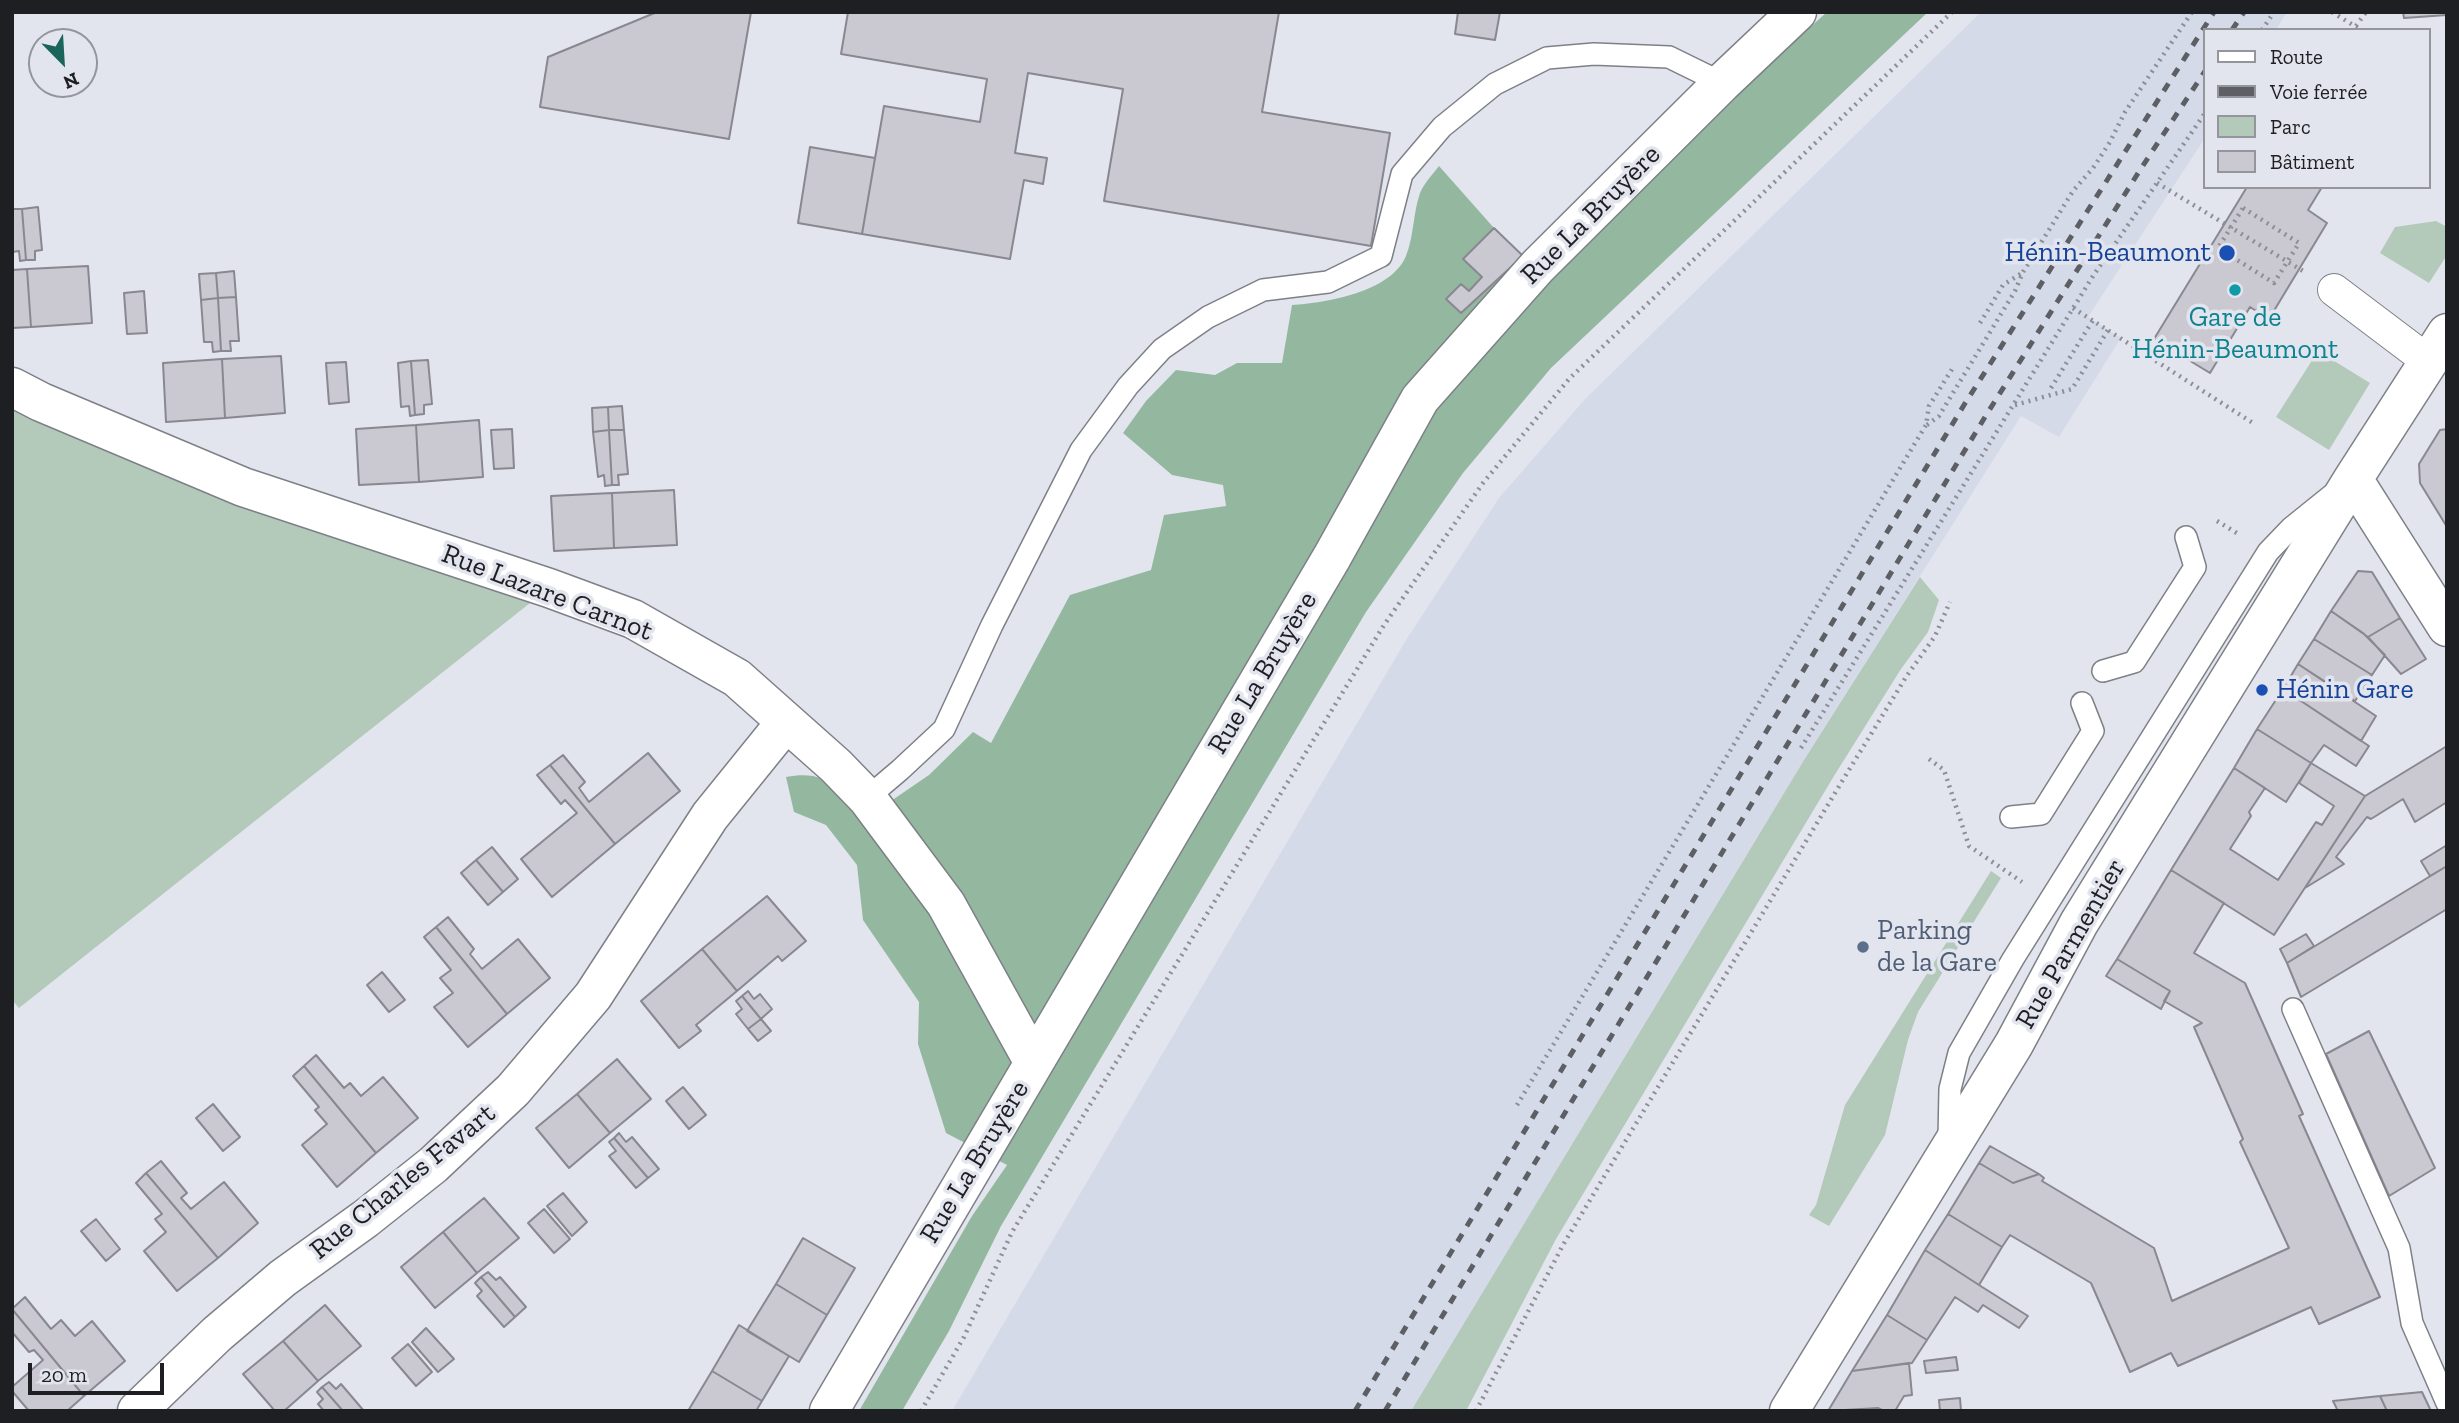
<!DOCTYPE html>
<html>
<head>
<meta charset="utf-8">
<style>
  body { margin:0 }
  #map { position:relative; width:2459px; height:1423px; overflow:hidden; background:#e3e5ee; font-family:"Zilla Slab",serif }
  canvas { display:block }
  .frame { position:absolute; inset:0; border:14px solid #1e1f22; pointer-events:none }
  .legend { position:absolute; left:2203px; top:28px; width:228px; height:161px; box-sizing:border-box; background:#e3e5ee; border:2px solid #94969c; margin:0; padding:9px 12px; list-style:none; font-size:21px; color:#1e1f22 }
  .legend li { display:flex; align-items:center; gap:14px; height:35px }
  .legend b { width:35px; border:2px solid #94969c }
  .north { position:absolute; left:28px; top:28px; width:70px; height:70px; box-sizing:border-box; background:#e3e5ee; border:2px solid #94969c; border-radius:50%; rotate:156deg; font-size:19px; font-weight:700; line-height:28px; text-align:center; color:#1e1f22 }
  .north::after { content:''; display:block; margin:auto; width:24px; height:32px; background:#1a645c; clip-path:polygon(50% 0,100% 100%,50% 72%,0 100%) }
  .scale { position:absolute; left:28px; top:1363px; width:136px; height:32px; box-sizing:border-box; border:4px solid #1e1f22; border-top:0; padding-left:9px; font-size:21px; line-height:24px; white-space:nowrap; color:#1e1f22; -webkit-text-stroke:5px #e3e5ee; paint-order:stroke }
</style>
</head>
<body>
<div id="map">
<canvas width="2459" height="1423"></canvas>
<div class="frame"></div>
<ul class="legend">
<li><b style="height:9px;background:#fff"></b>Route</li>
<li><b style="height:9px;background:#5e5f64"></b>Voie ferrée</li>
<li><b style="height:19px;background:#b3c9b9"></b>Parc</li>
<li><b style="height:19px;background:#cac8d0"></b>Bâtiment</li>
</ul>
<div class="north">N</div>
<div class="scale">20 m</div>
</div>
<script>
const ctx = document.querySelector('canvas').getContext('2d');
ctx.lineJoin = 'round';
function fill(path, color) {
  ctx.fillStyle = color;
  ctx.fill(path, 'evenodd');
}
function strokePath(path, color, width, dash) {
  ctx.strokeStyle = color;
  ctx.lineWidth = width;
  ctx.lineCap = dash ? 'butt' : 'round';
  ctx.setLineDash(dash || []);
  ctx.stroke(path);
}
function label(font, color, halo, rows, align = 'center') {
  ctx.font = font + ' "Zilla Slab",serif';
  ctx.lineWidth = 7;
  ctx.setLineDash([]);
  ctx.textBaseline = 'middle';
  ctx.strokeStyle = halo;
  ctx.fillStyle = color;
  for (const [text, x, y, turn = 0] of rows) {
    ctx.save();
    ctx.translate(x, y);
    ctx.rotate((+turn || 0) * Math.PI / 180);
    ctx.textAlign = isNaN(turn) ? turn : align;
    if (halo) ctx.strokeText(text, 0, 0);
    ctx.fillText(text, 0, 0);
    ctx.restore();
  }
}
fill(new Path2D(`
  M 1981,12 L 2287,12 L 2276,30 L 2205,30 L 2205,138 L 2088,317 L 2121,338 L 2059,437 L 2021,416 L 1804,760 L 1411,1411 L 952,1411 L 1406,640 L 1499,498 L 1585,399 Z`), '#d5dae9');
fill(new Path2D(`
  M 2436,221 L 2447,227 L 2447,255 L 2429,283 L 2380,253 L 2395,227 Z
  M 2318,351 L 2370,383 L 2329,450 L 2276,417 Z
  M 12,387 L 549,588 L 19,1008 L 12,1000 Z
  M 1920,577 L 1939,600 L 1928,632 L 1901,669 L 1834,776 L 1556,1239 L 1466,1411 L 1411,1411 L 1804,760 Z
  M 1991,871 L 2001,878 L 1918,1012 L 1908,1040 L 1885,1135 L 1829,1226 L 1809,1215 L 1816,1205 L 1845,1105 Z`), '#b3c9b9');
fill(new Path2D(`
  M 1827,12 L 1928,12 L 1551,368 L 1463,473 L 1366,612 L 1001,1226 L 949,1331 L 902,1411 L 859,1411 L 972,1216 L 1007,1165 L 946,1133 L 918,1044 L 919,1002 L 863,920 L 857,865 L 826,825 L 794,812 L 786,777 C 829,769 838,790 866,818 L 929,775 L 973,732 L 991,743 L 1070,595 L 1151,570 L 1164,515 L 1226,506 L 1223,485 L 1172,475 L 1123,433 L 1146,401 L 1176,370 L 1215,375 L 1237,363 L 1282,363 L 1292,305 C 1326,303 1391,292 1406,256 C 1414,236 1413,213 1420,193 C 1424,183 1433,174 1439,166 L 1494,228 L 1463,259 L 1482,277 L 1469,291 L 1461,284 L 1447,298 L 1461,313 L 1523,256 L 1737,93 Z`), '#94b89f');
const building = new Path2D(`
  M 657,12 L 751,12 L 729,139 L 540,107 L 548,57 Z
  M 848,12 L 1279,12 L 1262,112 L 1390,133 L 1371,246 L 1104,201 L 1123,89 L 1028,73 L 1015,153 L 1047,158 L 1043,184 L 1024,180 L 1010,259 L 862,234 L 884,106 L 980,122 L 987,79 L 841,54 Z
  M 1458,12 L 1500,12 L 1495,40 L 1455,34 Z
  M 2403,12 L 2447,12 L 2447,15 L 2404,18 Z
  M 810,147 L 875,158 L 862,234 L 798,223 Z
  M 2247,187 L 2322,187 L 2308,210 L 2327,223 L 2269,319 L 2250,307 L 2210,373 L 2154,339 Z
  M 38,207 L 42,250 L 35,251 L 35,260 L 26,260 L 22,209 Z
  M 12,209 L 22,209 L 26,260 L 20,261 L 19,251 L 12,252 Z
  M 1494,228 L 1523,256 L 1461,313 L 1446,299 L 1461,284 L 1469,291 L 1482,277 L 1463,259 Z
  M 88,266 L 92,323 L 31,327 L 27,269 Z
  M 27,269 L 31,327 L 12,328 L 12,270 Z
  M 234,271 L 236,297 L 218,298 L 216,273 Z
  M 216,273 L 218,298 L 201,300 L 199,274 Z
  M 144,291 L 147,333 L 127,334 L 124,293 Z
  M 236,297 L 239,341 L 230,341 L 231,351 L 221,351 L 218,298 Z
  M 218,298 L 221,351 L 213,352 L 212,342 L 204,342 L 201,300 Z
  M 281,356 L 285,413 L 225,418 L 222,359 Z
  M 222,359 L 225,418 L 166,422 L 163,363 Z
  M 428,360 L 432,404 L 424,405 L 424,414 L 415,415 L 411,361 Z
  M 411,361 L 415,415 L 410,416 L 409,406 L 401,407 L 398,363 Z
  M 346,362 L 349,402 L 329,404 L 326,363 Z
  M 622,406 L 624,430 L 609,430 L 608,407 Z
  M 608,407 L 609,430 L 593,432 L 592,408 Z
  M 479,420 L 483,477 L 419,482 L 416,425 Z
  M 416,425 L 419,482 L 359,485 L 356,429 Z
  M 512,429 L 514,468 L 494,469 L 491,430 Z
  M 2447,429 L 2447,527 L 2420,483 L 2419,464 L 2440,430 Z
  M 609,430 L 624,430 L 628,474 L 618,475 L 619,485 L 612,485 Z
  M 609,430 L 612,485 L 605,486 L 604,475 L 598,477 L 593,432 Z
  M 674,490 L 677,545 L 614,548 L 612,493 Z
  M 612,493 L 614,548 L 554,551 L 551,496 Z
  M 2358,571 L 2372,572 L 2400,618 L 2368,637 L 2331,611 Z
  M 2331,611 L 2363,633 L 2385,655 L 2372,675 L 2314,639 Z
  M 2400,618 L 2426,659 L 2401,674 L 2368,637 Z
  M 2314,639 L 2372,675 L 2355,701 L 2298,664 Z
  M 2298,664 L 2376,716 L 2361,741 L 2283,689 Z
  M 2386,683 L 2393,688 L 2386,700 L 2378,695 Z
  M 2283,689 L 2369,746 L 2356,766 L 2324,745 L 2311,763 L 2257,729 Z
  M 2257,729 L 2311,763 L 2286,802 L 2234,768 Z
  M 2447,746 L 2447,802 L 2415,822 L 2403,799 L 2371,819 L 2367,817 L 2336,857 L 2344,864 L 2305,888 L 2365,796 Z
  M 648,753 L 680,791 L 615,844 L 550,765 L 563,755 L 585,782 L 579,788 L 589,802 Z
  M 2311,763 L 2365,796 L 2274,935 L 2171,870 L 2234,768 L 2265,788 L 2249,812 L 2251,816 L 2230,849 L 2278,880 L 2316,822 L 2322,825 L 2334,806 L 2299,783 Z
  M 550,765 L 615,844 L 552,897 L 521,859 L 577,813 L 565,800 L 561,804 L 537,775 Z
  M 2447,845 L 2447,866 L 2430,876 L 2421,861 Z
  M 492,847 L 518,879 L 503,892 L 476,860 Z
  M 476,860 L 503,892 L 488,905 L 461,873 Z
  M 2447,866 L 2447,909 L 2301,997 L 2287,963 Z
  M 2171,870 L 2224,903 L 2194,953 L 2245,983 L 2303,1114 L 2299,1116 L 2380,1297 L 2319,1324 L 2311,1307 L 2178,1366 L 2171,1353 L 2130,1372 L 2091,1283 L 2010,1235 L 2002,1247 L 1948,1214 L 1979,1163 L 2013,1183 L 2039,1174 L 2044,1178 L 2042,1181 L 2154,1248 L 2172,1301 L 2289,1248 L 2240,1142 L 2243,1139 L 2194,1027 L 2202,1023 L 2164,1001 L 2170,991 L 2117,959 Z
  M 767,896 L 806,941 L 782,961 L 778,956 L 737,991 L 702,949 Z
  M 448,917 L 474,949 L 470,954 L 482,969 L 518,939 L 550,978 L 507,1014 L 436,927 Z
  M 436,927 L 507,1014 L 468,1047 L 434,1007 L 453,993 L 440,978 L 451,970 L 424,937 Z
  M 2306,934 L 2314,946 L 2287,963 L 2280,949 Z
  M 702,949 L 737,991 L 696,1025 L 701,1031 L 679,1048 L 641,1001 Z
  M 2117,959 L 2170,991 L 2161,1009 L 2106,976 Z
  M 382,972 L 405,1000 L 389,1012 L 367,985 Z
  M 748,991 L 754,999 L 760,994 L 772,1009 L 761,1019 L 742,996 Z
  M 742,996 L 761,1019 L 748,1029 L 736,1014 L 742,1009 L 736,1001 Z
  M 761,1019 L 771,1031 L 758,1041 L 748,1029 Z
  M 2369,1031 L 2435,1168 L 2389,1196 L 2326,1054 Z
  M 316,1055 L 344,1088 L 350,1083 L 361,1096 L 383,1077 L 418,1118 L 376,1153 L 304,1066 Z
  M 617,1059 L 651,1099 L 610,1133 L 577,1094 Z
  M 304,1066 L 376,1153 L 337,1187 L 302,1145 L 327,1124 L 315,1110 L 319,1107 L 293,1076 Z
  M 683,1087 L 706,1115 L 689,1129 L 666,1101 Z
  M 577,1094 L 610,1133 L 569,1168 L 536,1128 Z
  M 213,1104 L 240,1137 L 223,1151 L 196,1118 Z
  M 619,1133 L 626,1142 L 632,1137 L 659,1169 L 648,1178 L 614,1138 Z
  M 614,1138 L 648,1178 L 636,1188 L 609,1156 L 616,1151 L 609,1142 Z
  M 1990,1146 L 2039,1174 L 2013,1183 L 1979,1163 Z
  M 161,1161 L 187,1193 L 181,1198 L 191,1209 L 224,1182 L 258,1223 L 218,1258 L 146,1173 Z
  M 146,1173 L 218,1258 L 177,1291 L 144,1251 L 166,1232 L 155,1219 L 162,1214 L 136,1183 Z
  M 563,1193 L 587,1222 L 572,1236 L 547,1206 Z
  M 484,1198 L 519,1238 L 477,1273 L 443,1232 Z
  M 544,1209 L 570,1239 L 554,1253 L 528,1223 Z
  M 1948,1214 L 2002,1247 L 1979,1285 L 1925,1250 Z
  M 96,1219 L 120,1249 L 106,1261 L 81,1231 Z
  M 443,1232 L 477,1273 L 435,1308 L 401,1267 Z
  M 803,1238 L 855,1268 L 827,1315 L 776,1284 Z
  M 1925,1250 L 1979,1285 L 2028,1316 L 2019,1328 L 1983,1305 L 1978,1312 L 1955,1297 L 1927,1340 L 1887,1315 Z
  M 488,1272 L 496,1280 L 500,1277 L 526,1307 L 515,1317 L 481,1277 Z
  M 481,1277 L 515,1317 L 504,1327 L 477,1296 L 482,1291 L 475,1283 Z
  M 776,1284 L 827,1315 L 799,1362 L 747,1331 Z
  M 25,1297 L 51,1329 L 61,1320 L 75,1336 L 92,1321 L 125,1361 L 84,1396 L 12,1309 Z
  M 325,1305 L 361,1346 L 318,1381 L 283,1341 Z
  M 12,1309 L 84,1396 L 67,1411 L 29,1411 L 12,1391 L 12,1387 L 43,1360 L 34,1350 L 29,1352 L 12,1332 Z
  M 1887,1315 L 1927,1340 L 1912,1363 L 1852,1371 Z
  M 739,1325 L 789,1356 L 762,1401 L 712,1371 Z
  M 426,1328 L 454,1359 L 438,1372 L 412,1342 Z
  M 283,1341 L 318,1381 L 284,1411 L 275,1411 L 243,1374 Z
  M 408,1344 L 432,1372 L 416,1386 L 392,1358 Z
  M 1956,1357 L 1958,1370 L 1926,1373 L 1924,1361 Z
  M 1909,1363 L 1912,1395 L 1904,1396 L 1895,1411 L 1884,1411 L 1878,1408 L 1828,1411 L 1852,1371 Z
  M 712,1371 L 762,1401 L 756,1411 L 688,1411 Z
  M 329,1382 L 336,1389 L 341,1384 L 364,1411 L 343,1411 L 322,1387 Z
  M 322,1387 L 343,1411 L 324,1411 L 318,1404 L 323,1399 L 317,1392 Z
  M 2422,1392 L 2431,1411 L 2387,1411 L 2380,1396 Z
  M 2380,1396 L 2387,1411 L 2338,1411 L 2333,1401 Z
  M 1960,1398 L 1961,1411 L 1940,1411 L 1939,1400 Z`);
fill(building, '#cac8d0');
strokePath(building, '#89878f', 2);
const service = new Path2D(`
  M 2103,671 L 2134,662 L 2195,567 L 2186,537
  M 867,798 L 900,770 L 944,729 L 992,625 L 1081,450 L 1128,386 L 1162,349 L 1208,317 L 1263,290 L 1328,282 L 1381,256 L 1402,174 L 1442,127 L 1495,84 L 1547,58 L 1594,54 L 1669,57 L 1722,83
  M 2011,817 L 2041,814 L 2093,731 L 2082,703
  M 2293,1009 L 2399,1248 L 2412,1323 L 2447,1403
  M 1949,1140 L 1950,1089 L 1959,1053 L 2013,959 L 2268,552 L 2291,528 L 2332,495`);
const pedestrian = new Path2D(`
  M 2334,290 L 2428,361`);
const minor = new Path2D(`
  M 12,387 L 41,402 L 243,487 L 549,588 L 633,619 L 737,678 L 836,766 L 867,798 L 946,904 L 1034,1063
  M 2353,479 L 2447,627
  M 137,1411 L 217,1334 L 283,1278 L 365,1219 L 433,1165 L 513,1090 L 593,996 L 710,816 L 786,722
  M 829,1411 L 1332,557 L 1420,399 L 1538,266 L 1722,83 L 1797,12
  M 1789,1411 L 2014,1044 L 2079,923 L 2353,479 L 2447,333`);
strokePath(service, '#7d8087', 24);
strokePath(pedestrian, '#7d8087', 34);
strokePath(minor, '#7d8087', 41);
strokePath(new Path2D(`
  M 2332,12 L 2361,30
  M 2356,26 L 2366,12
  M 2262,30 L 2274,12
  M 2157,183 L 2303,271
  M 2243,208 L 2299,243 L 2274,283 L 2218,248 Z
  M 2073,308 L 2253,423
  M 1980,323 L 2003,285 L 2022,273
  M 2051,388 L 2093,320
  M 2015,405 L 2072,389 L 2108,330
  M 1927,425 L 1939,416 L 2015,291 L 2023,272 L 2073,191 L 2093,168 L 2110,142 L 2125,112 L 2192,12
  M 2217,521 L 2240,535
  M 1801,748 L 2093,276 L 2205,113
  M 1929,759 L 1944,770 L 1969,846 L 2022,882
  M 1517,1105 L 1926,425 L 1929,406 L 1954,366
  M 921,1411 L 964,1337 L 1012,1232 L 1384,625 L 1483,483 L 1569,379 L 1952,12
  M 1476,1411 L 1563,1245 L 1841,783 L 1906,677 L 1935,636 L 1950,602`), '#8e8f96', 4.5, [2, 5]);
strokePath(service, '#fff', 21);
strokePath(pedestrian, '#fff', 32);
strokePath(minor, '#fff', 38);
strokePath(new Path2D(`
  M 2232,30 L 2244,12
  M 1355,1411 L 1964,405 L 2214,12
  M 1385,1411 L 1985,417 L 2140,170 L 2205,71`), '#5e5f64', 5, [9, 9]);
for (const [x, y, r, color] of [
  [2227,253,9,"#1a4fb4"],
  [2235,290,7,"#0f9aa8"],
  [2262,690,7,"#1a4fb4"],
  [1863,947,7,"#5c6f8a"]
]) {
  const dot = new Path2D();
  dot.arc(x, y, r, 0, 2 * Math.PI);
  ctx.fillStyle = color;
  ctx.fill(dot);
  strokePath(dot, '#e3e5ee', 2.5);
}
label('28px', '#1e1f22', '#e3e5ee', [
  ["Rue La Bruyère",1591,215,-45],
  ["Rue Lazare Carnot",547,593,21],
  ["Rue La Bruyère",1263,673,-59],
  ["Rue Parmentier",2071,944,-60],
  ["Rue La Bruyère",975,1162,-59],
  ["Rue Charles Favart",403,1182,-39]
]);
label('28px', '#164399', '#e3e5ee', [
  ["Hénin-Beaumont",2211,253],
  ["Hénin Gare",2276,690,"left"]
], 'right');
label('28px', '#0d838f', '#e3e5ee', [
  ["Gare de",2235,318],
  ["Hénin-Beaumont",2235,350]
]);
label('28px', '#4e5e75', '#e3e5ee', [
  ["Parking",1877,931],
  ["de la Gare",1877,963]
], 'left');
</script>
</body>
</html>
